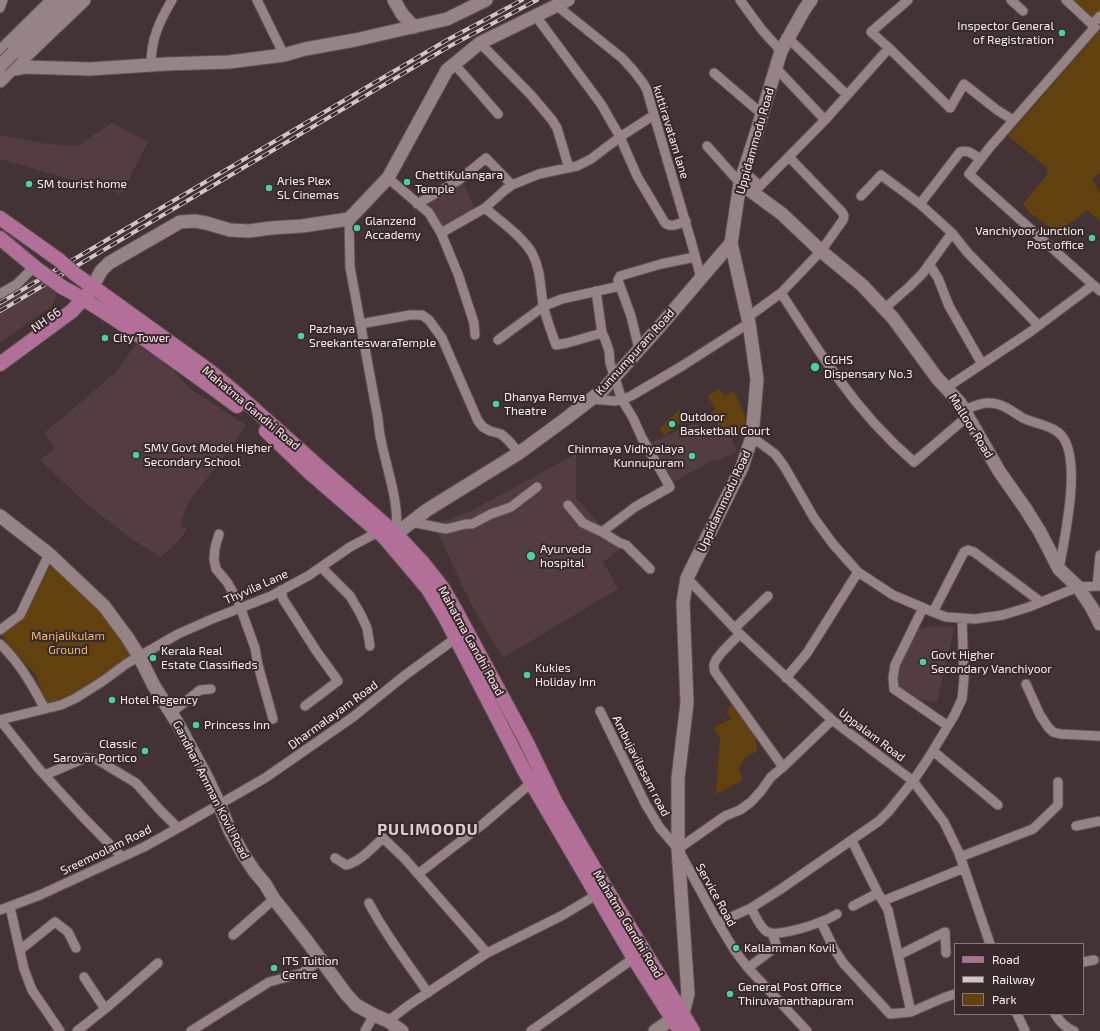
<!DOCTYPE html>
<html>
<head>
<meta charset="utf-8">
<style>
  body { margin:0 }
  #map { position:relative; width:1100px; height:1031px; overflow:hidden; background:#433335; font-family:"Exo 2",sans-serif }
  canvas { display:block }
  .legend { position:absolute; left:954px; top:943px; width:130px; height:72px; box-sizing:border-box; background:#38292b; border:1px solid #857879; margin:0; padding:5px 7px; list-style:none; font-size:12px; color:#f8eeee }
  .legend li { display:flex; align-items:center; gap:8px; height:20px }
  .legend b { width:20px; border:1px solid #857879 }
</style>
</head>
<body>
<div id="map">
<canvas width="1100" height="1031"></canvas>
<ul class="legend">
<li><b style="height:5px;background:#b26f98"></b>Road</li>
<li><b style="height:5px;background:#d1c6c6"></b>Railway</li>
<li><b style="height:11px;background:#61410e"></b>Park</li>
</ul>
</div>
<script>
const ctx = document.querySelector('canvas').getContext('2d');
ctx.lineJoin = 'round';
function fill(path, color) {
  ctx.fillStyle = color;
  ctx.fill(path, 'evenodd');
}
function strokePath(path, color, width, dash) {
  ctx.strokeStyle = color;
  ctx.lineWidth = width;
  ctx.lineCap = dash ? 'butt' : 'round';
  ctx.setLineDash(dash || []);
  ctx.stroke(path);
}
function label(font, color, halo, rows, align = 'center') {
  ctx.font = font + ' "Exo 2",sans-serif';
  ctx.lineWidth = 4;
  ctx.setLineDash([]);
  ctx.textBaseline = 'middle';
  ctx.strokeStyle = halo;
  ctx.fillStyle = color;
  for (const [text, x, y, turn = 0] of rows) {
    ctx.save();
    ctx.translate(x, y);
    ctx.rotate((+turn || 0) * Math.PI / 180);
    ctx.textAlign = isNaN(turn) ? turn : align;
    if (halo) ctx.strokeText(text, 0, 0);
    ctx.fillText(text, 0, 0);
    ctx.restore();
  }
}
fill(new Path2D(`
  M 112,123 L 148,142 L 121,194 L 0,159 L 0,135 L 48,144 L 77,146 Z
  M 463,182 L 475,210 L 442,230 L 426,205 Z
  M 34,278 L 57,293 L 53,305 L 0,343 L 0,297 L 14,290 Z
  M 136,344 L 171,368 L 189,388 L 246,425 L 229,450 L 188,503 L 180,526 L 187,530 L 175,545 L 160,557 L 132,539 L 91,508 L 40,460 L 55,449 L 44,433 L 115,373 Z
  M 693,424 L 713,427 L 731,439 L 737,451 L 719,461 L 713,460 L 670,484 L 650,443 L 669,435 Z
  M 576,454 L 576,498 L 621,548 L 603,562 L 618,589 L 503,658 L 474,610 L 434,525 L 473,510 Z
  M 937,626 L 955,627 L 947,659 L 937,702 L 911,698 L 898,688 L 900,665 L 903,648 L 914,629 Z`), '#533d40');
fill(new Path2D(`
  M 1072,0 L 1100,0 L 1100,25 Z
  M 1100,27 L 1100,171 L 1093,180 L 1100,194 L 1100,222 L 1087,210 L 1075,220 L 1055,231 L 1029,212 L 1023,204 L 1047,175 L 1047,168 L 1008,136 L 1097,33 Z
  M 719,389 L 725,396 L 734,391 L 751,430 L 745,440 L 742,436 L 726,435 L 718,428 L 717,423 L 707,415 L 716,409 L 707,396 Z
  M 679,410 L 685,418 L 665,436 L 659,429 Z
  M 50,566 L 96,606 L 136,660 L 77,697 L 47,705 L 36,675 L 7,644 L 1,633 L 25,616 L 30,602 Z
  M 736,704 L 755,734 L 757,751 L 745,758 L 739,768 L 743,780 L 716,794 L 720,738 L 713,727 L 732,719 L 727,713 L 729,707 Z`), '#61410e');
const street = new Path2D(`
  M 257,0 L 284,55
  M 740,0 L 762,30 L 781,51
  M 908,0 L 871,32 L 889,48 L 950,108 L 964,84 L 997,110 L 1013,120
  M 1011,0 L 1023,11
  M 1066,0 L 1095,27 L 990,147 L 969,174 L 1100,291
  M 556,5 L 622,58 L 633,70 L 643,83 L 647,90 L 654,115 L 691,241 L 701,278
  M 0,8 L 3,0
  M 535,15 L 601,104 L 620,137 L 637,176 L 665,223 C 671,228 678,224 686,221
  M 1092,25 L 1100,16
  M 788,38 L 847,95
  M 480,43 L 531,95 L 552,120 L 557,128 L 569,168
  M 454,64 L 464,75 L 498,114
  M 151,65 C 151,39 159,22 172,0
  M 776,68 L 825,120
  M 714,73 L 762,114
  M 707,146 L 740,183
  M 744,172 L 760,186 L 825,120 L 889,48
  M 388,178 L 429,213 L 441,233 L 458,274 L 474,323 L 475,335
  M 861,196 L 881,175 L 920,204 L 952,233 L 967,252 L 1038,325
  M 417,204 L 459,180 L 486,158 L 512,185
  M 920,204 L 960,152 C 968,149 974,155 980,159
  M 485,208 C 499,220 523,237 532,253 C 541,270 540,286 543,304 C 546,318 551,331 556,345 L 567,343 L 602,333
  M 349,219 L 350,267 L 378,419 C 379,426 379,433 381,440 C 387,471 400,503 396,534
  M 441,233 L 485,208 L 505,190 L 512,185 L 539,174 L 577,166 L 591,159 L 620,137 L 654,115
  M 929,264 L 938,278 L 949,306 L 982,364
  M 596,291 L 602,333 L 605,339 L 609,351 L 610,363 L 622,400 L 633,418 L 642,438 L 670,487 L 635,507 L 602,532
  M 781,293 C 800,322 818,351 838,378 C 860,409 885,437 914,462 L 968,416
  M 0,294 L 17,284 L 34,267
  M 884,309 L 910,286 L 923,273 L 952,233
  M 748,317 L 781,293 L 821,251 L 843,220 L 844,216 L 842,212 L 789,157
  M 360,324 L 410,315 L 422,315 L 429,320 L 442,338 L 478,421 L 483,427 L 490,431 L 501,434 L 508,440 L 519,453
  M 498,340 L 544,306 L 562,299 L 620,286
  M 639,349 L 631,316 L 620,286 L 618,280 L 620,276 L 661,264 L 695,257
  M 946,388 L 1030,332 L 1093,285
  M 592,399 L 614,401 L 622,400 L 631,396 L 682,366 L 749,323
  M 964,410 C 972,407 981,402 990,403 C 1002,403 1013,412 1023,418 C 1035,424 1048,424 1059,433 C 1084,454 1064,540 1059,569
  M 752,437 L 775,454 L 784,466 L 814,518 L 833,544 L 858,572 L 893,595 L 933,612 L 946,617 L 975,619 L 1003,615 L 1029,607 L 1078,587 L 1100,586
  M 568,505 L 583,523 L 602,532 L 620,543 L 626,545 L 650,569
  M 412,522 L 446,529 L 466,524 L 472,524 L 491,514 L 511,507 L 537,487
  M 219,534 L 215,548 L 214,559 L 216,569 L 227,582 L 238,601 L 255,648 L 258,665 L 273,719
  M 321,567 L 350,596 L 360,613 L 367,628 L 370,646
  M 687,578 L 740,634 L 832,720 L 913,781 L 944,822 L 959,853 L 990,944
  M 1097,586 L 1100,555
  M 281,590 L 283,599 L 317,652 L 338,681 L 305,706
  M 923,608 L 895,665 L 893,678 L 894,689 L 948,726
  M 933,612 L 964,552 L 968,550 L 974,552 L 1041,602
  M 735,628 L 768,596
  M 0,630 L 20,615 L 49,554
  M 740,634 C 734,640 715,657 714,665 C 714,666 714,671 715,672 L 783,767
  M 0,644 C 20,663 32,685 45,709
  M 786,678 L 807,653 L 858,572
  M 1026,684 L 1040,715 L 1048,727 L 1053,732 L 1060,734 L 1100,736
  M 600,711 L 646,805 L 660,828 L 678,849 L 718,923 L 735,951 L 748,968 L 807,1031
  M 171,713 L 200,690 L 211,689
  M 0,720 L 61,705 L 76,698 L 103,681 L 126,664 L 178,634 L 212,619 L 271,596 L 308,576 L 350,547 L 378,532
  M 0,720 L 39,769 L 82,816 L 122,857
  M 933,751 L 998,805
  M 45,775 L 85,758 L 96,759 L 136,783 L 159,809 L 178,828
  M 1076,826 L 1100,821
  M 852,841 L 878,893 L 888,910 L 911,1012 L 943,998 L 955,994
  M 678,849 L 725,816 L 740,810 L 751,802 L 761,791 L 771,777 L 783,767 L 832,720
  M 960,857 L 1033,829 L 1058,805 L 1058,782
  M 335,858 L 346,865 C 360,862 372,848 383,838 L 405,859 L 487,953
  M 418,874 L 483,824 L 531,783
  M 883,901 L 964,868
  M 369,903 C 385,935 408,963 428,993
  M 853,906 L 878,893
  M 10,907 L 24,969 L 32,990 L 60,1031
  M 751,908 C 755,915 759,926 766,931 C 773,938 811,926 820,922 C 826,920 832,917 837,914
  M 0,910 L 40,895 L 144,847 L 187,823 L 265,778 L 353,717 L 404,676 L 456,638
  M 821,922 L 834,949 L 844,964 L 890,1014 L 911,1012
  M 718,923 L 751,908 L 781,889 L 879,821 L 889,811 L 913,781 L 926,762 L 954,716 L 962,699 L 964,679 L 962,618
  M 233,935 L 274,899
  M 20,950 L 55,922 L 68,932 L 76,948
  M 899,955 L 945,932 L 946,953
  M 1083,962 L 1094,960
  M 748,968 L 773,949 L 776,944 L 772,933
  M 84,977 L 105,1009
  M 1017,1014 L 1025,1031
  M 1055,1014 C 1060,1022 1065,1028 1074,1031
  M 388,1021 L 409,1005 L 487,953 L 563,915 L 596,895
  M 77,1031 L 105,1009 L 158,963
  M 191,1031 L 269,982 L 302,973 L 321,960
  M 365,1031 L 374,1015
  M 531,1031 L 634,958`);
const secondary = new Path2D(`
  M 394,0 L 402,14 L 414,27
  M 0,52 L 53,0
  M 13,53 L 69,0
  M 0,66 L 15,66 L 16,69 L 25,67 L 90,69 L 166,64 L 229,62 L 284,55 L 305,49 L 355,40 L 447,19 L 486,0
  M 0,81 L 15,66 L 84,0
  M 740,183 L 782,214 L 821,251 L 862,285 L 893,318 L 937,378 L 960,403 L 999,471 L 1025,508 L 1040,532 L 1059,569 L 1078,587 L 1092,608 L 1100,624
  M 93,286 L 101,271 L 109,263 L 180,222 L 195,221 L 206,223 L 230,230 L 249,231 L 271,228 L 302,226 L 349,219 L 388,178 L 447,70 L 480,43 L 568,0
  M 0,516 L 49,554 L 104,606 L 127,637 L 139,656 L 154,686 L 178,724 L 207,778 L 219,804 L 230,831 L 243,854 L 255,872 L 265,884 L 274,899 L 307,941 L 346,994 L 356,1005 L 374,1015 L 388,1021 L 402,1031
  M 389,543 L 396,534 L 427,510 L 519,453 L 564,420 L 603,390 L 661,325 L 731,243
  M 683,1013 L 688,994 L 678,849 L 678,778 L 687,703 L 683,603 L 687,578 L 742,467 L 752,437 L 757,379 L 749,323 L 731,243 L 740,183 L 756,134 L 781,51 L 804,10 L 811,0
  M 655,1031 L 672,1019`);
const primary = new Path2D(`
  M 0,218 L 59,260
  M 0,238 L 37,269
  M 75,274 L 211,372 L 236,393 L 299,449 L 320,468 L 396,534 L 423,563 L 442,587 L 456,611 L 526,741 L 556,803 L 607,890 L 693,1031
  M 62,287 C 93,303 121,323 150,343 C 179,364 208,384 237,406
  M 0,364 L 72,311 L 83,299 L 89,292
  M 266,431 L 310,473 L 384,537 L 428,589 L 445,617 L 525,772 L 636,962 L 680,1031`);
strokePath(street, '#5f5253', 11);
strokePath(secondary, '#5f5253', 15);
strokePath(primary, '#5f5253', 16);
strokePath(street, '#958385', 9);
strokePath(secondary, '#958385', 13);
strokePath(primary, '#b26f98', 14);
const rail = new Path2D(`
  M 0,303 L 64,265 L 447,40 L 522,0
  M 0,311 L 450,46 L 537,0`);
strokePath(rail, '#d1c6c6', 4);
strokePath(rail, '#38292b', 2.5, [8]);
const secondaryBridge = new Path2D(`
  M 0,66 L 13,53`);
const primaryBridge = new Path2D(`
  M 59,260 L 75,274
  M 37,269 L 62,287`);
strokePath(secondaryBridge, '#5f5253', 15, []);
strokePath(primaryBridge, '#5f5253', 16, []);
strokePath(secondaryBridge, '#958385', 13);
strokePath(primaryBridge, '#b26f98', 14);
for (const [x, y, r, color] of [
  [1062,33,4,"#43d4a0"],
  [407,182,4,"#43d4a0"],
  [29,184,4,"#43d4a0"],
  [269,188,4,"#43d4a0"],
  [357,228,4,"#43d4a0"],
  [1092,238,4,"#43d4a0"],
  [301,336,4,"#43d4a0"],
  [105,338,4,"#43d4a0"],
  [815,367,5,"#43d4a0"],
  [496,404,4,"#43d4a0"],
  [672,424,4,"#43d4a0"],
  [136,455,4,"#43d4a0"],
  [692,456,4,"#43d4a0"],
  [531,556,5,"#43d4a0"],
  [153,658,4,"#43d4a0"],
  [923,662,4,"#43d4a0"],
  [527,675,4,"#43d4a0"],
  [112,700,4,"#43d4a0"],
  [196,725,4,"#43d4a0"],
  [145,751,4,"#43d4a0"],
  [736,948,4,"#43d4a0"],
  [274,968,4,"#43d4a0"],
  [730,994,4,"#43d4a0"]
]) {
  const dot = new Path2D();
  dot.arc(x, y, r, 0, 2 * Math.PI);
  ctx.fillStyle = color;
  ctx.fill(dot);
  strokePath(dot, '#38292b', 1.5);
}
label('12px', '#f8eeee', '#38292b', [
  ["Inspector General",1054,26,"right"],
  ["of Registration",1054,40,"right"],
  ["ChettiKulangara",415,175],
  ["Temple",415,189],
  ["Aries Plex",277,181],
  ["SL Cinemas",277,195],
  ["SM tourist home",37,184],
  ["Glanzend",365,221],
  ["Accademy",365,235],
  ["Vanchiyoor Junction",1084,231,"right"],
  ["Post office",1084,245,"right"],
  ["Pazhaya",309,329],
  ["SreekanteswaraTemple",309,343],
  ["City Tower",113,338],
  ["CGHS",824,360],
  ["Dispensary No.3",824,374],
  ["Dhanya Remya",504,397],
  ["Theatre",504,411],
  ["Outdoor",680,417],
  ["Basketball Court",680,431],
  ["SMV Govt Model Higher",144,448],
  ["Secondary School",144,462],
  ["Chinmaya Vidhyalaya",684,449,"right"],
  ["Kunnupuram",684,463,"right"],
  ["Ayurveda",540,549],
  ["hospital",540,563],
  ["Kerala Real",161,651],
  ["Estate Classifieds",161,665],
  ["Govt Higher",931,655],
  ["Secondary Vanchiyoor",931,669],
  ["Kukies",535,668],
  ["Holiday Inn",535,682],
  ["Hotel Regency",120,700],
  ["Princess Inn",204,725],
  ["Classic",137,744,"right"],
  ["Sarovar Portico",137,758,"right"],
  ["Kallamman Kovil",744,948],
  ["ITS Tuition",282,961],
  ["Centre",282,975],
  ["General Post Office",738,987],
  ["Thiruvananthapuram",738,1001]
], 'left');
label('12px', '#f8eeee', '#38292b', [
  ["kuttiravatam lane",671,132,73],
  ["Uppidammodu Road",755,141,-74],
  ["NH 66",46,320,-35],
  ["Kunnumpuram Road",635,352,-48],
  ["Mahatma Gandhi Road",251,408,40],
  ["Malloor Road",971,426,58],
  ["Uppidammodu Road",724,501,-65],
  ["Thyvila Lane",256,587,-24],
  ["Mahatma Gandhi Road",471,641,61],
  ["Dharmalayam Road",333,715,-36],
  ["Uppalam Road",872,735,37],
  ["Ambujavilasam road",641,766,63],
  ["Gandhari Amman Kovil Road",211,790,63],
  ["Sreemoolam Road",106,850,-26],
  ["Service Road",716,895,61],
  ["Mahatma Gandhi Road",628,924,59]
]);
label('12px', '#f0b76a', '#38292b', [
  ["Manjalikulam",68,636],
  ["Ground",68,650]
]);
ctx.letterSpacing = '1px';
label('bold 16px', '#e0ccce', '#38292b', [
  ["PULIMOODU",428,830]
]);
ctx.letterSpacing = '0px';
</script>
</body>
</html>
